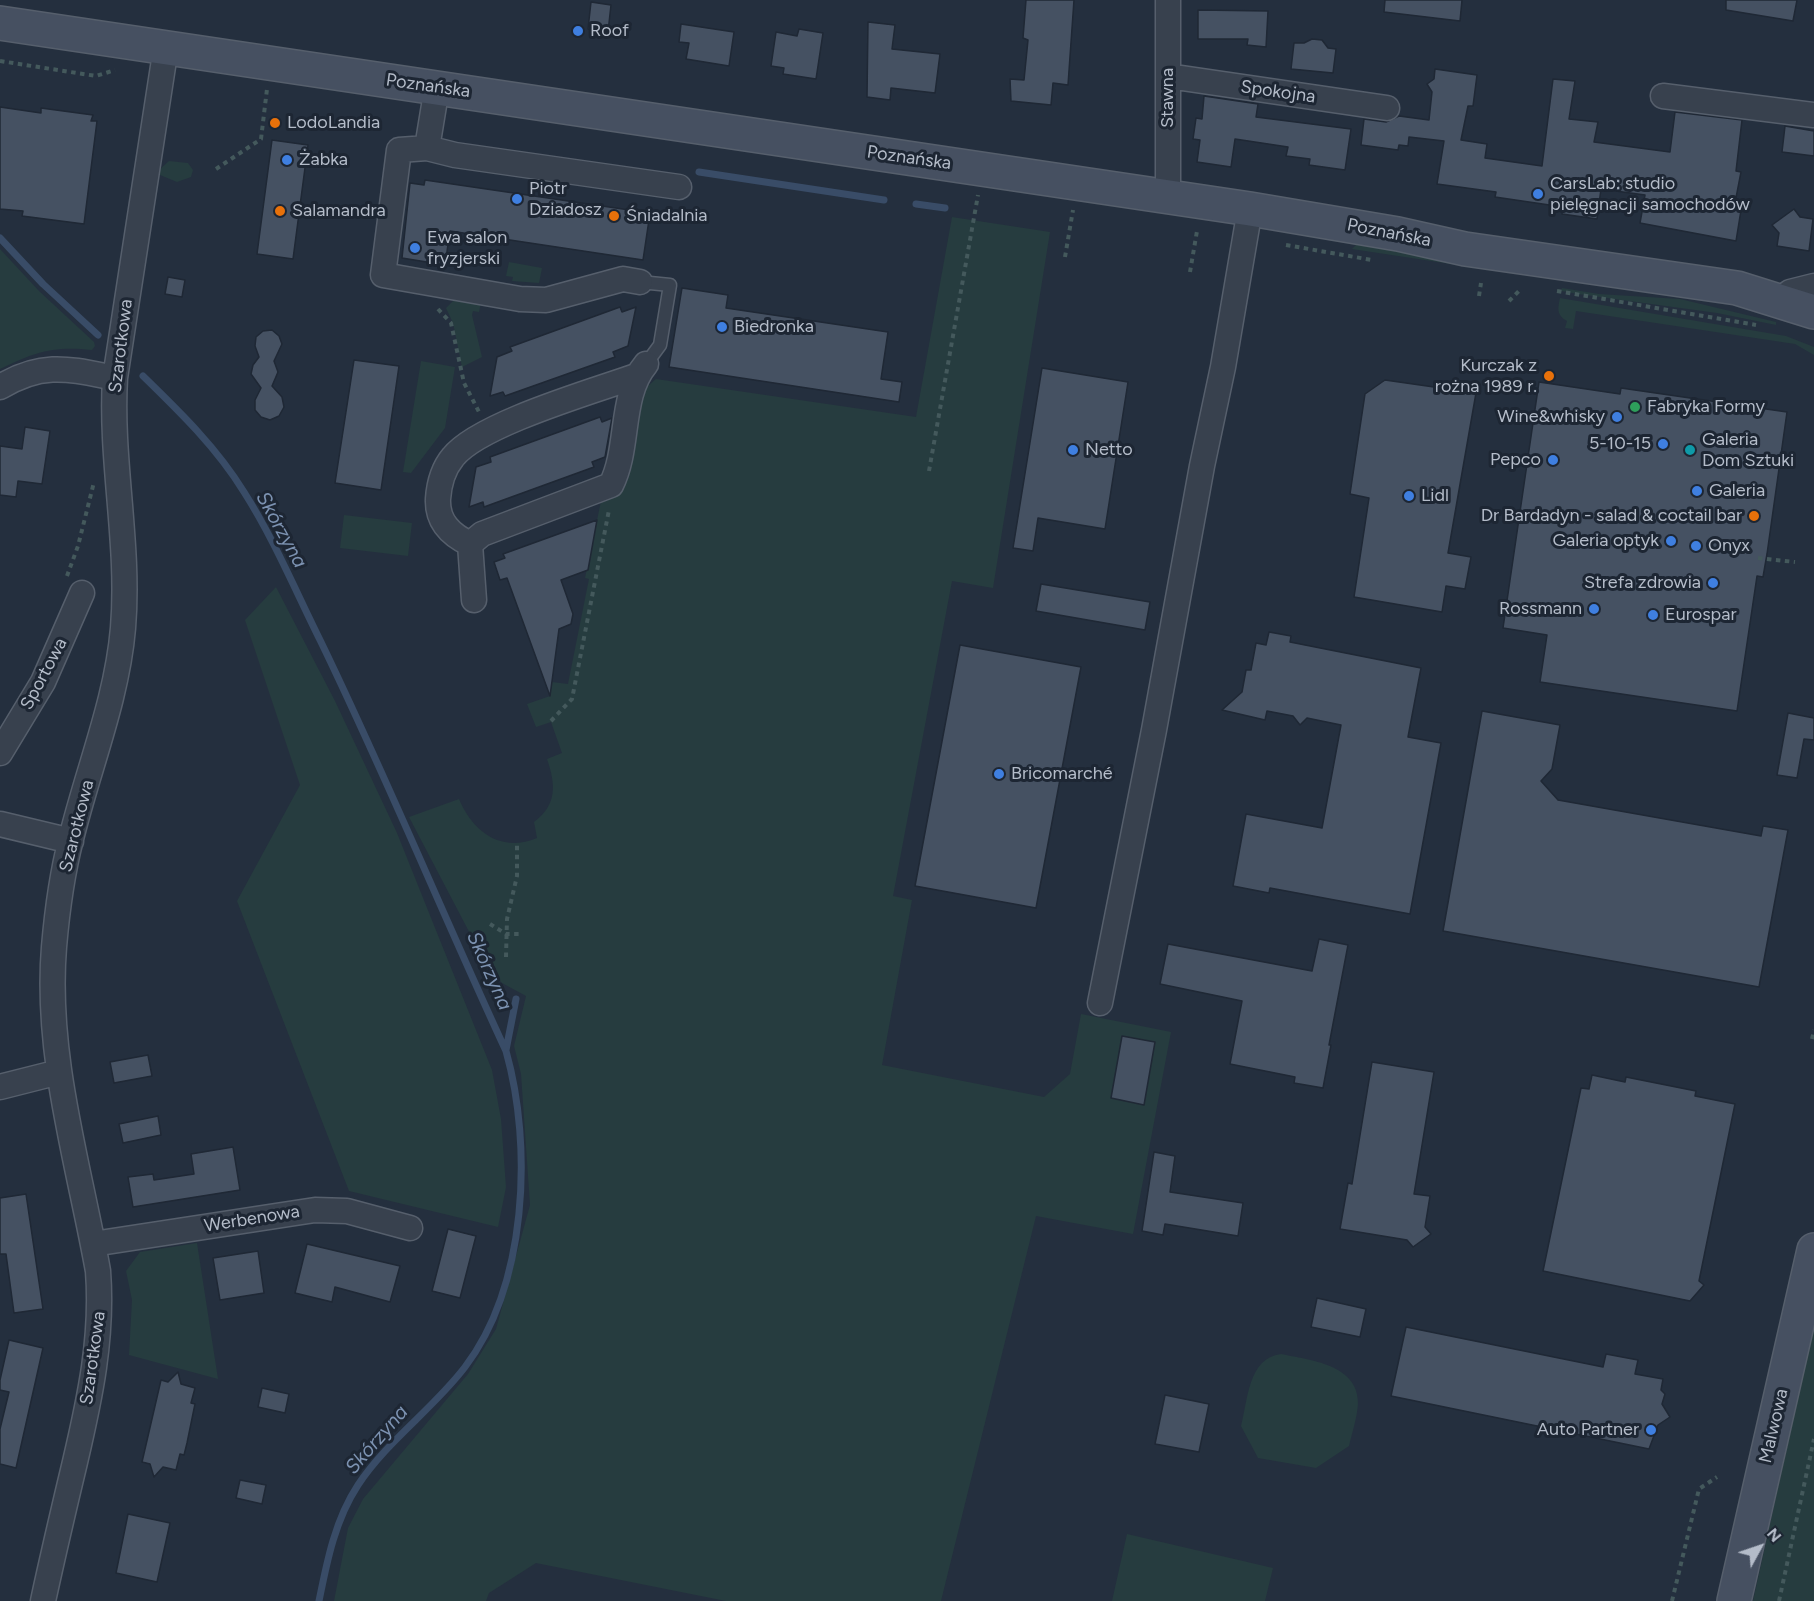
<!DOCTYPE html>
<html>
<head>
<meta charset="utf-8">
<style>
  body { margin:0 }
  #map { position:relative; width:1814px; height:1601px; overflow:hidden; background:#242f3e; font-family:Figtree,sans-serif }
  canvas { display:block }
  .north { position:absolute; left:1730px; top:1517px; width:60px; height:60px; -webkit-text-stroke:4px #1d2633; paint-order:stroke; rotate:50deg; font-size:16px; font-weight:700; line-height:24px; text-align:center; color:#b4bcc9 }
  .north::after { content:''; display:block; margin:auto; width:21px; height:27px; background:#b4bcc9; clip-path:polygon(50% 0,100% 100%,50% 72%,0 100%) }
</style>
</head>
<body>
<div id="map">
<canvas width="1814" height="1601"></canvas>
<div class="north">N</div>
</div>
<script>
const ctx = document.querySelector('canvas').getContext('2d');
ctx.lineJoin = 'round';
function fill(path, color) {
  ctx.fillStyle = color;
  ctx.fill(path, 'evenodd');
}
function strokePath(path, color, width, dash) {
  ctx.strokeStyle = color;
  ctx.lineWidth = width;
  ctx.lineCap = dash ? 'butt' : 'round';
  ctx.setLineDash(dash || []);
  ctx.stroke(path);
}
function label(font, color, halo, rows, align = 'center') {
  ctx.font = font + ' Figtree,sans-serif';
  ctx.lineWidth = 6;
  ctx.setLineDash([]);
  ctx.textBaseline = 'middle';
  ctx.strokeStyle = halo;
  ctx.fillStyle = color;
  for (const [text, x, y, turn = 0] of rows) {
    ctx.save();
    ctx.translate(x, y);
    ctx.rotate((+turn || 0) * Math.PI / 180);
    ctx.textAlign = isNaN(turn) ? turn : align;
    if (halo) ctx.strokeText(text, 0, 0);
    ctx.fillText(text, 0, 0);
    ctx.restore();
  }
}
fill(new Path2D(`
  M 169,161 L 188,163 L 193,170 L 191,177 L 177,182 L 160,175 L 159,170 Z
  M 952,217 L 1050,232 L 993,588 L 952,581 L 893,896 L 912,900 L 882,1065 L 1044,1097 L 1070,1074 L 1081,1014 L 1171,1032 L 1133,1234 L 1036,1216 L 941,1601 L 726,1601 L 536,1563 L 489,1593 L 486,1601 L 334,1601 L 348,1528 L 363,1499 L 468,1374 L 496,1329 L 530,1205 L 521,1074 L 514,1046 L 526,996 L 502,983 L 488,968 L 409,817 L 459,799 C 473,832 501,853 537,838 L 534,822 C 557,805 556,785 547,759 L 562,753 L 551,722 L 536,727 L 527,704 L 550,696 L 552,682 L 568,684 L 589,579 L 585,578 L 601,501 L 628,479 L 642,391 L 656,379 L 916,417 Z
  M 1360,241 L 1484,269 L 1352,249 Z
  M 0,249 L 39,291 L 94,342 L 95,346 L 92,350 C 52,346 36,352 0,369 Z
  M 509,262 L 542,268 L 539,283 L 512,281 L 513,277 L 506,276 Z
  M 1562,288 L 1599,294 L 1680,299 L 1776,322 L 1776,325 L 1717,313 L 1578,294 L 1561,291 Z
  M 1560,298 L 1786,336 L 1814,347 L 1814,355 L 1795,344 L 1576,311 L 1573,329 L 1565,328 L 1567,321 C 1556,315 1558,308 1560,298 Z
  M 455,299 L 481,302 L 479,312 L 473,311 L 472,315 L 482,357 L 462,367 L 453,323 L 446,308 Z
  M 421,361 L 455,367 L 445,428 L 411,473 L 403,472 Z
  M 344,515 L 412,523 L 408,556 L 340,548 Z
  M 276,587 L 335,701 L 397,833 L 492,1070 L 501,1119 L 506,1187 L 498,1227 L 349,1191 L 237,901 L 300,785 L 245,620 Z
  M 197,1243 L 218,1379 L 129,1355 L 132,1300 L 126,1271 L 140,1252 Z
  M 1814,1325 L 1814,1601 L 1753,1601 Z
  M 1281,1354 C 1309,1360 1359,1364 1358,1404 C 1357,1418 1352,1433 1349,1446 L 1316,1468 L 1258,1458 L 1241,1426 C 1248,1400 1248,1358 1281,1354 Z
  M 1127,1534 L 1273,1568 L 1265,1601 L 1112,1601 Z`), '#263c3f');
strokePath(new Path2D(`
  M 699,172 L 884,200
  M 916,204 L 945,208
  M 0,238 L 43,284 L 98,335
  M 143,376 C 180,412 217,448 244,492 C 274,539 296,592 321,642 C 386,776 443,915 506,1051 C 533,1147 527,1285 465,1367 C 433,1409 387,1441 358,1485 C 335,1520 327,1561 319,1601
  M 506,1050 L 516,999`), '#394c67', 7);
const building = new Path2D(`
  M 1026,0 L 1074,0 L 1068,85 L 1053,83 L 1051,105 L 1011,101 L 1010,79 L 1024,80 L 1028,40 L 1023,38 Z
  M 1385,0 L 1462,0 L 1460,21 L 1384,12 Z
  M 1726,0 L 1797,0 L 1793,21 L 1726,10 Z
  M 591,2 L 611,5 L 608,32 L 588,29 Z
  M 1198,10 L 1268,11 L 1266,47 L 1247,45 L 1248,39 L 1198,39 Z
  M 868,22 L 895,25 L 892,49 L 940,54 L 935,93 L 891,88 L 890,100 L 867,97 Z
  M 681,24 L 734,32 L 729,66 L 686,59 L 689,43 L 679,42 Z
  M 799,29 L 823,33 L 816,79 L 783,74 L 784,68 L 771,66 L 776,32 L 797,36 Z
  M 1312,39 L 1322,40 L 1328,48 L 1336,49 L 1333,73 L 1291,69 L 1294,43 L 1304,43 Z
  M 1435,69 L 1477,75 L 1473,106 L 1468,106 L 1461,140 L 1487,144 L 1485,158 L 1542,166 L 1553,79 L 1575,81 L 1569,119 L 1598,122 L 1594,142 L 1670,152 L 1675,112 L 1742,120 L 1736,171 L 1741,172 L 1735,203 L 1742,204 L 1736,241 L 1640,223 L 1645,195 L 1601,189 L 1597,219 L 1562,214 L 1563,207 L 1495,197 L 1496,192 L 1437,184 L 1444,141 L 1409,137 L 1408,146 L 1399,145 L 1398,150 L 1361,145 L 1364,119 L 1386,122 L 1399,116 L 1429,120 L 1432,92 L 1427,84 L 1434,79 Z
  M 1204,96 L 1258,104 L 1256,117 L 1351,129 L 1345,170 L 1309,165 L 1310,159 L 1286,156 L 1288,147 L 1235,139 L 1231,167 L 1197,162 L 1200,140 L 1193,139 L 1196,118 L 1202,119 Z
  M 0,107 L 41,113 L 41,108 L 93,115 L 91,121 L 97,121 L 84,224 L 22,216 L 23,211 L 0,209 Z
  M 1785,126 L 1814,131 L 1814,156 L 1782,152 Z
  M 272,140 L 308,145 L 293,259 L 257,254 Z
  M 425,180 L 650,213 L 643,260 L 450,231 L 445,265 L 402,258 L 410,183 L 424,185 Z
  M 1794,209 L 1800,217 L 1813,219 L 1809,251 L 1777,246 L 1779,233 L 1772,225 Z
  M 168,277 L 185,280 L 182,297 L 165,294 Z
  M 682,288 L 728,295 L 726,308 L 888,332 L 881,379 L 902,382 L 899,402 L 669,367 Z
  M 620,307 L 622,312 L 636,307 L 628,346 L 613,352 L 615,357 L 505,396 L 503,392 L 490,396 L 497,357 L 512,351 L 510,347 Z
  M 272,330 L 279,336 L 282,344 L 274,361 L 278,372 L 272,386 L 282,397 L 284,407 L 279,416 L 270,420 L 261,417 L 255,410 L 255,400 L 261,388 L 251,374 L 253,365 L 259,357 L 255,346 L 256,337 L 263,331 Z
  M 354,360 L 399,366 L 381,490 L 335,483 Z
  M 1042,368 L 1128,382 L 1105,529 L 1038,518 L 1033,551 L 1013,548 Z
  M 1385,380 L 1476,393 L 1448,553 L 1471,557 L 1465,589 L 1446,586 L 1442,612 L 1354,597 L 1369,498 L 1350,494 L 1365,394 Z
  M 1539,382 L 1620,394 L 1621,388 L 1787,412 L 1767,554 L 1763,577 L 1757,576 L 1737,711 L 1540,682 L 1547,635 L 1503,628 Z
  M 600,417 L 602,422 L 612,418 L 605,457 L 592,462 L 594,467 L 484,507 L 483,502 L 469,507 L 476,467 L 491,462 L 490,457 Z
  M 25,427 L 50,431 L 42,484 L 18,481 L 16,497 L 0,495 L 0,446 L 22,449 Z
  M 597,520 L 588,570 L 561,580 L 573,614 L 571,624 L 559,629 L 550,696 L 507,578 L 500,580 L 494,562 L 505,558 L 503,554 Z
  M 1041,584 L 1150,602 L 1145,630 L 1036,611 Z
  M 1269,632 L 1291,636 L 1290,642 L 1421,668 L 1408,737 L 1441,743 L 1410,914 L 1270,888 L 1269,893 L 1233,886 L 1246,814 L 1322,828 L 1341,725 L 1307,718 L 1300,725 L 1293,716 L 1267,711 L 1265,720 L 1222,710 L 1242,692 L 1246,670 L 1251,670 L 1256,643 L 1266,645 Z
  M 960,645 L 1081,667 L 1036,908 L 915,886 Z
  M 1482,711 L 1560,725 L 1552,769 L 1541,781 L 1558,800 L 1761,836 L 1763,826 L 1788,830 L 1759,987 L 1443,931 Z
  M 1788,713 L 1814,718 L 1814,740 L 1804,739 L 1797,778 L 1777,775 Z
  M 1319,939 L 1348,945 L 1329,1045 L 1331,1045 L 1323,1088 L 1294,1083 L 1295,1077 L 1230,1064 L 1242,1001 L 1160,984 L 1168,944 L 1312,971 Z
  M 1122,1036 L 1155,1042 L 1144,1105 L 1111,1098 Z
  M 148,1055 L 152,1076 L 114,1083 L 110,1062 Z
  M 1372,1062 L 1434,1072 L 1414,1194 L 1430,1196 L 1425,1227 L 1431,1234 L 1413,1247 L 1407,1240 L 1340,1229 L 1348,1183 L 1352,1184 Z
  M 1592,1075 L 1625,1082 L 1626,1077 L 1696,1091 L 1695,1096 L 1735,1104 L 1699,1281 L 1704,1285 L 1690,1301 L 1543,1271 L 1581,1088 L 1589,1089 Z
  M 158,1116 L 161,1135 L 123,1143 L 119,1124 Z
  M 233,1147 L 240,1190 L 133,1207 L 128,1177 L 153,1174 L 154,1180 L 194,1174 L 191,1154 Z
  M 1154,1152 L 1175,1156 L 1170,1192 L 1243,1203 L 1238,1236 L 1165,1224 L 1163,1235 L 1142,1231 Z
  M 26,1194 L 43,1309 L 14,1313 L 6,1254 L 0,1254 L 0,1198 Z
  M 448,1229 L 476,1236 L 460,1298 L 432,1291 Z
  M 307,1244 L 400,1266 L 390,1302 L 335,1287 L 332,1302 L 295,1293 Z
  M 258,1251 L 264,1293 L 220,1300 L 213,1258 Z
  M 1317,1298 L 1366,1309 L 1360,1337 L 1311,1327 Z
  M 1406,1327 L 1603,1367 L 1606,1354 L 1638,1360 L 1635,1374 L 1663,1379 L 1661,1390 L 1665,1394 L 1662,1404 L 1670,1417 L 1658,1425 L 1649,1449 L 1391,1396 Z
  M 9,1340 L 43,1348 L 16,1468 L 0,1464 L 0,1429 L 9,1392 L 0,1390 L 0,1380 Z
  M 178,1372 L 181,1384 L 195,1388 L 191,1403 L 195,1404 L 187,1443 L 184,1455 L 180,1454 L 176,1470 L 163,1467 L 154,1477 L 150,1464 L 142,1462 L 161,1380 L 168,1382 Z
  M 262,1388 L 289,1394 L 285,1413 L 258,1407 Z
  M 1165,1395 L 1209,1404 L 1199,1452 L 1155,1444 Z
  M 240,1480 L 266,1485 L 262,1504 L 236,1498 Z
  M 128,1514 L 170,1523 L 157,1582 L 116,1573 Z`);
fill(building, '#455162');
strokePath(building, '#1f2835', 1.5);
const lane = new Path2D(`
  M 640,282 L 670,285 L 660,345 L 646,364`);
const street = new Path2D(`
  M 1168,0 L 1168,197
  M 1168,76 L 1387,108
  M 1663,96 L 1814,115
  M 427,148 L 437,87
  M 640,282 L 623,279 L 546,300 L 520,299 L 383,275 L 399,150 L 427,148 L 455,155 L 679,187
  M 1779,301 L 1790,292 L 1814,286
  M 0,387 C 43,361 69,369 115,378
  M 470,544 C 451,535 437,522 438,499 C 439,484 443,469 453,457 C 479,424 594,391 636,376
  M 474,600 L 470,544 L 482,534 L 611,485 C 630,448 619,396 646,364
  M 0,753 L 43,682 L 82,593
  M 0,824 L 71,841
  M 1100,1003 L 1154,730 L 1202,466 L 1223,367 L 1250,209
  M 0,1087 L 59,1072
  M 93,1244 L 315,1210 L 347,1211 L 410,1228
  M 43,1601 C 53,1555 64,1508 75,1462 C 90,1398 103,1337 98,1271 C 79,1165 45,1056 54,947 C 57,912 62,874 71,839 C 88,769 117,700 123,628 C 130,544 110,461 115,378 L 166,47`);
const secondary = new Path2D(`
  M 0,23 L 1250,209 L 1398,234 L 1465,249 L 1737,288 L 1814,312
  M 1734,1601 L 1814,1250`);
strokePath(lane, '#565f6c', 15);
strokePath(street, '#565f6c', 27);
strokePath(secondary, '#565f6c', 36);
strokePath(new Path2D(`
  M 0,61 L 96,76 L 115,70
  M 216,169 L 261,139 L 267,89
  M 1286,245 L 1372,260
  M 1065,257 L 1073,210
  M 1190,272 L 1197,231
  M 1557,291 L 1756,325
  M 1479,296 L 1481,283
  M 1509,301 L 1521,289
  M 438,309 L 451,323 L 464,383 L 479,412
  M 929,471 L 978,195
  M 1758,558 L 1795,562
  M 67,576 L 78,546 L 94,482
  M 551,721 L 572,699 L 609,510
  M 490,924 L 506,934 L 522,934
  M 506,957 L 507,919 L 517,876 L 517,843
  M 1812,1039 L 1814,1030
  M 1672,1601 L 1699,1489 L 1717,1477
  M 1779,1601 L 1814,1439`), '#44595c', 4, [4.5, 4.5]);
strokePath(lane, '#38414e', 12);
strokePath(street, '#38414e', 24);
strokePath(secondary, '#465061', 33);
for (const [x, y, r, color] of [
  [578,31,6,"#3f7fe0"],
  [275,123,6,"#e8710a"],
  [287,160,6,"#3f7fe0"],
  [1538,194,6,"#3f7fe0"],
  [517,199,6,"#3f7fe0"],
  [280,211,6,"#e8710a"],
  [614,216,6,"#e8710a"],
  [415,248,6,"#3f7fe0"],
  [722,327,6,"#3f7fe0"],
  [1549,376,6,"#e8710a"],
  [1635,407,6,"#2e9e5b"],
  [1617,417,6,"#3f7fe0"],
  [1663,444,6,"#3f7fe0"],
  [1073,450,6,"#3f7fe0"],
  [1690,450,6,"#0f9aa8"],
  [1553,460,6,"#3f7fe0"],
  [1697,491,6,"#3f7fe0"],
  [1409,496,6,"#3f7fe0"],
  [1754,516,6,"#e8710a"],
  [1671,541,6,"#3f7fe0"],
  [1696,546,6,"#3f7fe0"],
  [1713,583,6,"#3f7fe0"],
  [1594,609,6,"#3f7fe0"],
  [1653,615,6,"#3f7fe0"],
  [999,774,6,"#3f7fe0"],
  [1651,1430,6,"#3f7fe0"]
]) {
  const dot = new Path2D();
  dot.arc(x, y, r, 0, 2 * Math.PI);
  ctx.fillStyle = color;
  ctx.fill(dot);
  strokePath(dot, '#1d2633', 2);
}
label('18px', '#b4bcc9', '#1d2633', [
  ["Roof",590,31],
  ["LodoLandia",287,123],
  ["Żabka",299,160],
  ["CarsLab: studio",1550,184],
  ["pielęgnacji samochodów",1550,205],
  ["Piotr",529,189],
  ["Dziadosz",529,210],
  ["Salamandra",292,211],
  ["Śniadalnia",626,216],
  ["Ewa salon",427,238],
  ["fryzjerski",427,259],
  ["Biedronka",734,327],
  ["Kurczak z",1537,366,"right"],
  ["rożna 1989 r.",1537,387,"right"],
  ["Fabryka Formy",1647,407],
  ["Wine&whisky",1605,417,"right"],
  ["Galeria",1702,440],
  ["Dom Sztuki",1702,461],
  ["5-10-15",1651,444,"right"],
  ["Netto",1085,450],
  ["Pepco",1541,460,"right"],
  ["Galeria",1709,491],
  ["Lidl",1421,496],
  ["Dr Bardadyn - salad & coctail bar",1742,516,"right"],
  ["Galeria optyk",1659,541,"right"],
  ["Onyx",1708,546],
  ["Strefa zdrowia",1701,583,"right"],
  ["Rossmann",1582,609,"right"],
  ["Eurospar",1665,615],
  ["Bricomarché",1011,774],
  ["Auto Partner",1639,1430,"right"]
], 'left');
label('18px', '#b4bcc9', '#1d2633', [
  ["Poznańska",428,86,8],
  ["Spokojna",1278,92,8],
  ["Stawna",1168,98,-90],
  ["Poznańska",909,158,8],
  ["Poznańska",1389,233,11],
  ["Szarotkowa",121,346,-83],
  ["Sportowa",44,674,-62],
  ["Szarotkowa",77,826,-76],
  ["Werbenowa",252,1219,-9],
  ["Szarotkowa",93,1358,-82],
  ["Malwowa",1774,1426,-77]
]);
label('italic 20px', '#7c92b1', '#1d2633', [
  ["Skórzyna",281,530,61],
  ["Skórzyna",489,971,66],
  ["Skórzyna",377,1440,-49]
]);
</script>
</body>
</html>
